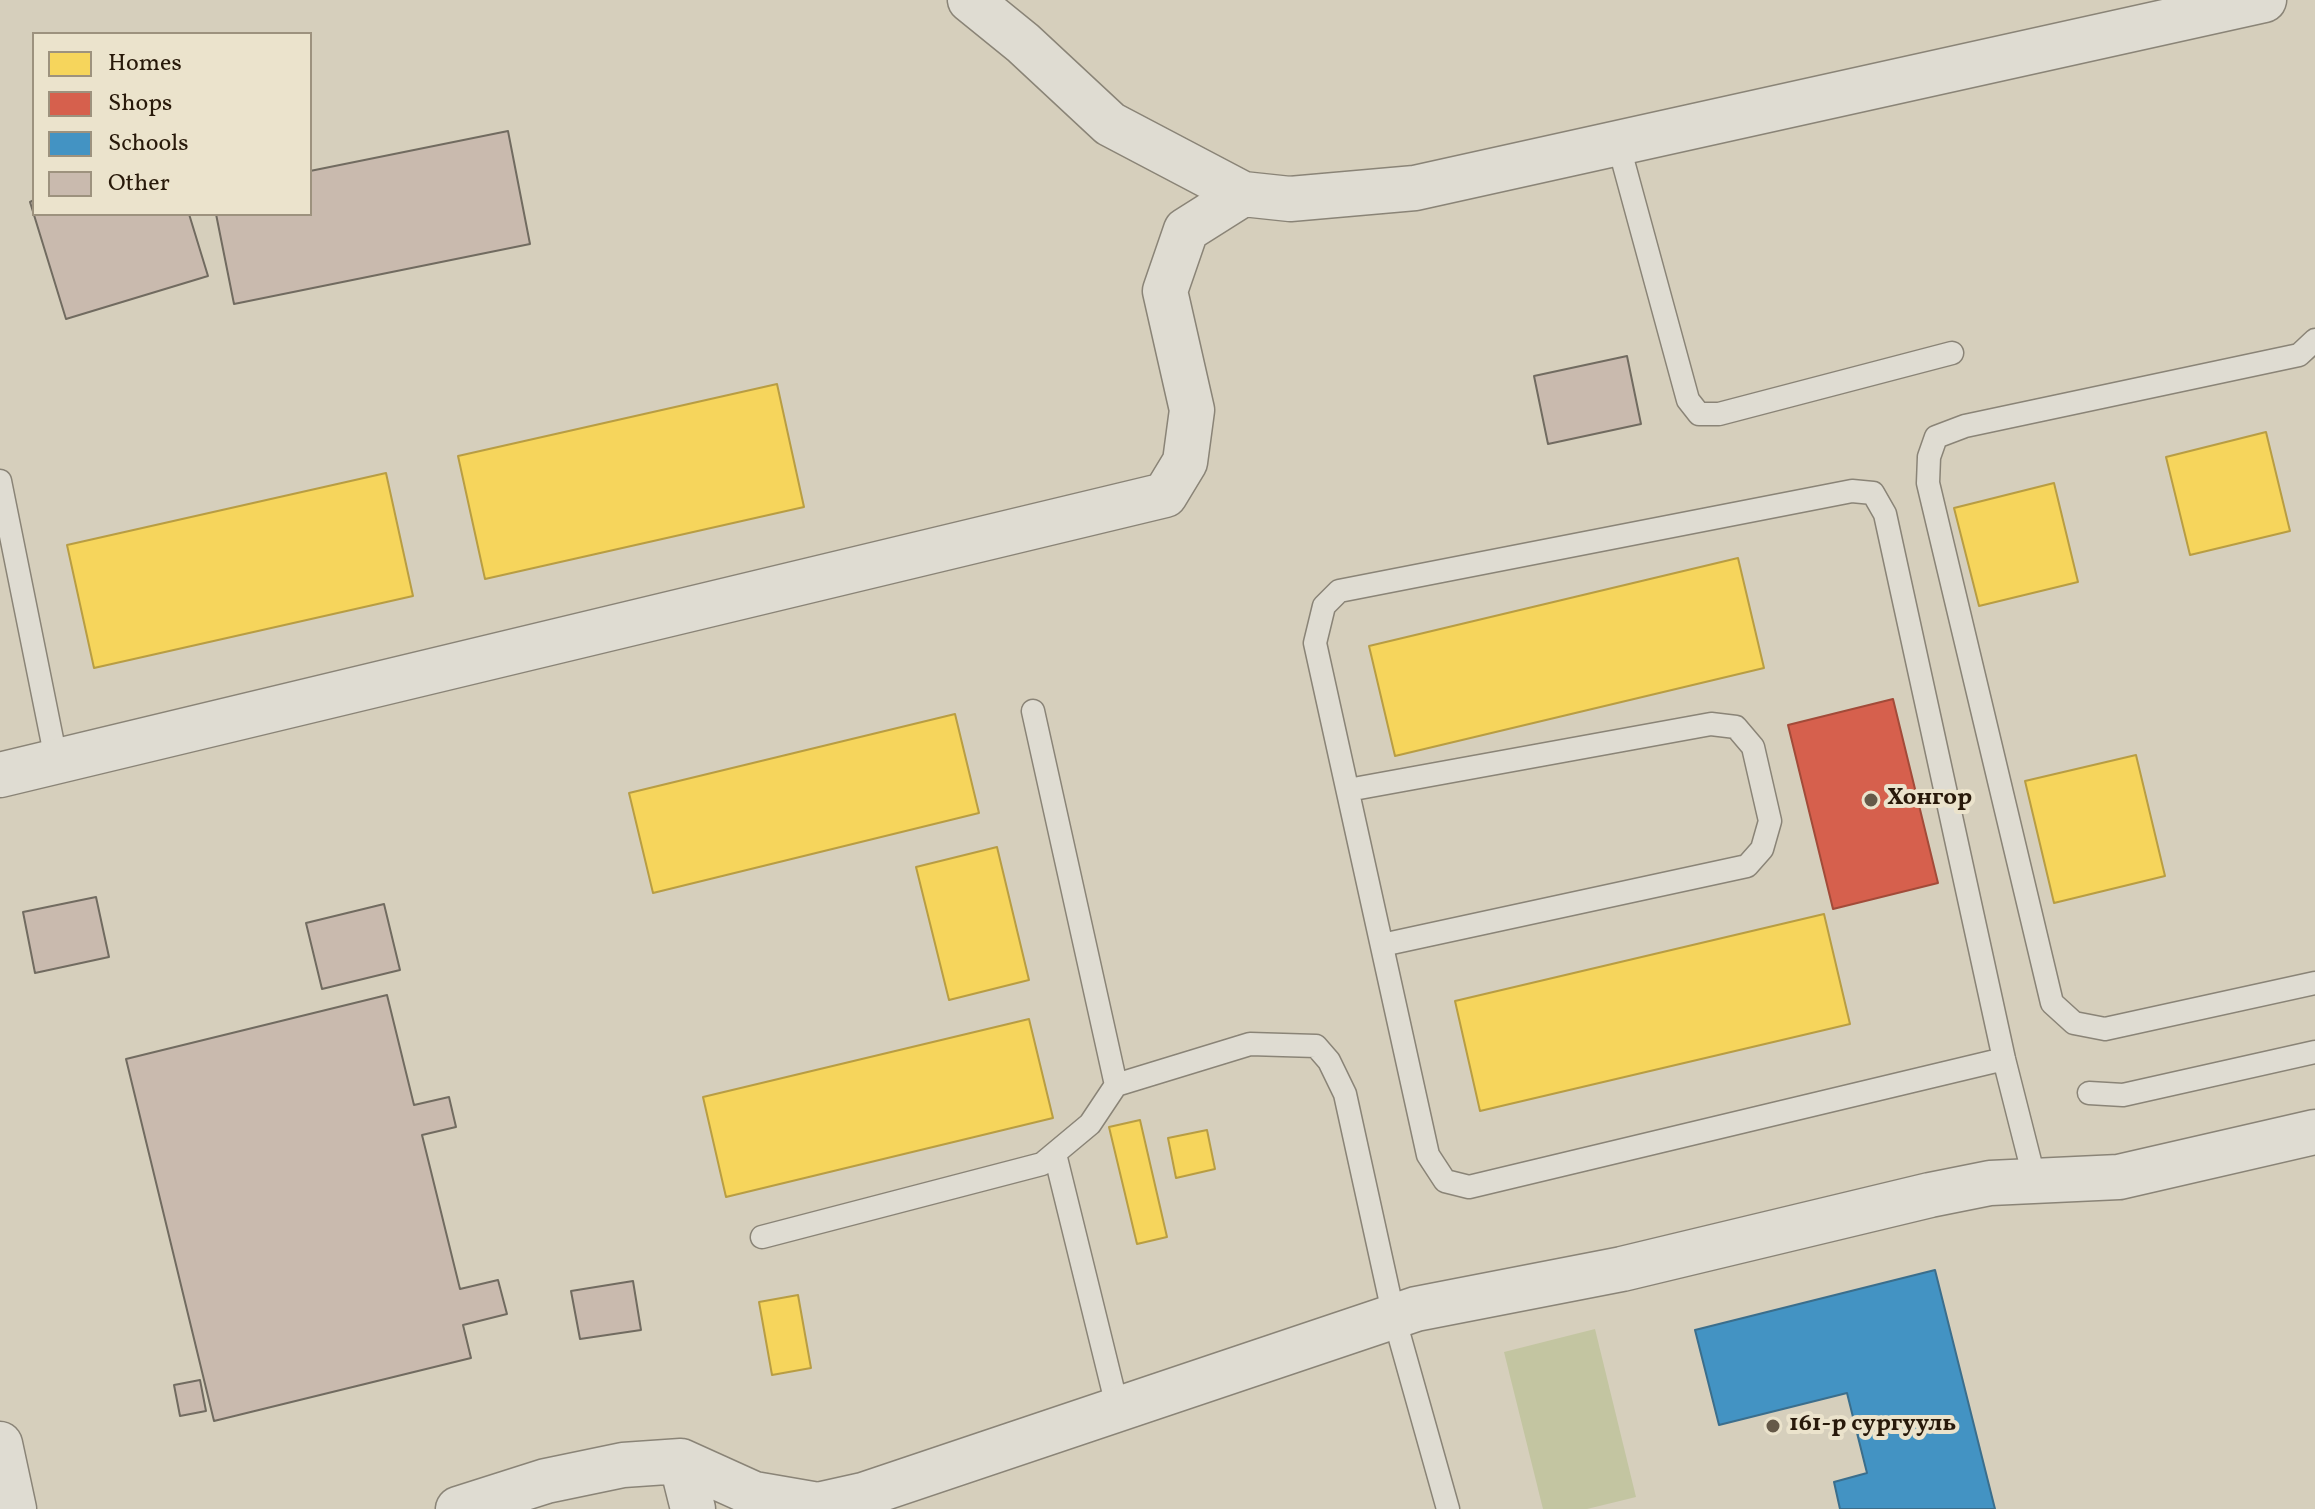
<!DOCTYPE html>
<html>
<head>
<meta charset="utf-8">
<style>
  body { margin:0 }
  #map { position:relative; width:2315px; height:1509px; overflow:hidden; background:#d6cfbc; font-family:Vollkorn,serif }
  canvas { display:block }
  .legend { position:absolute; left:32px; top:32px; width:280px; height:184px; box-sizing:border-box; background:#ebe3cc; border:2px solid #9d927e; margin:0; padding:10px 14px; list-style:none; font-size:24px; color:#28190a }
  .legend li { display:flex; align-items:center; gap:16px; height:40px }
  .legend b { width:40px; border:2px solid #9d927e }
</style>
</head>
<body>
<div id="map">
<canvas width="2315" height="1509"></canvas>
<ul class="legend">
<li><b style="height:22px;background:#f6d55c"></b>Homes</li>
<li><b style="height:22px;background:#d6604d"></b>Shops</li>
<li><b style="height:22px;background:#4393c3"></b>Schools</li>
<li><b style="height:22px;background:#c9baae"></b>Other</li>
</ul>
</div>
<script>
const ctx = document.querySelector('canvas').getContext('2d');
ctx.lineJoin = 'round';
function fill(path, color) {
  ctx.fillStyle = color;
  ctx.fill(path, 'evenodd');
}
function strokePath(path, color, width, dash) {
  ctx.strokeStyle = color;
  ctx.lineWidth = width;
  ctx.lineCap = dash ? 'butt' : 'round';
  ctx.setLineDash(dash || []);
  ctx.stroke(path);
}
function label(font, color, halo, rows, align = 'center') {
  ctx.font = font + ' Vollkorn,serif';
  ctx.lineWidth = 8;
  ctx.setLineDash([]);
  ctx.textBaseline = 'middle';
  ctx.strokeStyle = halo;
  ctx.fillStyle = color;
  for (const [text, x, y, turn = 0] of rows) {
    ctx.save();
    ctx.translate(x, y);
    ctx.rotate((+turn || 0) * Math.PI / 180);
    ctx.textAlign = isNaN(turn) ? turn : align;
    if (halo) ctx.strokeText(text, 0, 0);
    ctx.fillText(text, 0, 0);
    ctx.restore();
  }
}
fill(new Path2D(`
  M 1595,1329 L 1636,1497 L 1587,1509 L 1543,1509 L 1504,1352 Z`), '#c3c5a1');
const homes = new Path2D(`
  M 777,384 L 804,507 L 485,579 L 458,456 Z
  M 2266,432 L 2290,531 L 2190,555 L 2166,457 Z
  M 386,473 L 413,596 L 94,668 L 67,545 Z
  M 2054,483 L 2078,582 L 1979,606 L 1954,508 Z
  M 1738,558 L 1764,668 L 1395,756 L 1369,646 Z
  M 955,714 L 979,813 L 653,893 L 629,793 Z
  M 2136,755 L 2165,876 L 2054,903 L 2025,781 Z
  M 997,847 L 1029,980 L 949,1000 L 916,867 Z
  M 1824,914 L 1850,1024 L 1480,1111 L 1455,1001 Z
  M 1029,1019 L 1053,1118 L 726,1197 L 703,1097 Z
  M 1140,1120 L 1167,1237 L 1137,1244 L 1109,1127 Z
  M 1207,1130 L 1215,1169 L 1176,1178 L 1168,1138 Z
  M 798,1295 L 811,1368 L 772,1375 L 759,1302 Z`);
fill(homes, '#f6d55c');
strokePath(homes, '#b89d43', 2);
const shops = new Path2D(`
  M 1893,699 L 1938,883 L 1833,909 L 1788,725 Z`);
fill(shops, '#d6604d');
strokePath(shops, '#a24b39', 2);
const schools = new Path2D(`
  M 1935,1270 L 1995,1509 L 1840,1509 L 1834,1482 L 1867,1473 L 1847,1393 L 1719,1425 L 1695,1330 Z`);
fill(schools, '#4393c3');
strokePath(schools, '#3b6e8c', 2);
const building = new Path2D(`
  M 508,131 L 530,244 L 234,304 L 216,214 L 310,214 L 310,171 Z
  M 34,200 L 34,214 L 189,214 L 208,276 L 66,319 L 30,202 Z
  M 1627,356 L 1641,424 L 1548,444 L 1534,376 Z
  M 96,897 L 109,957 L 35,973 L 23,912 Z
  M 384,904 L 400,970 L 322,989 L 306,923 Z
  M 387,995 L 414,1105 L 449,1097 L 456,1127 L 422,1135 L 460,1289 L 498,1280 L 507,1314 L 463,1325 L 471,1358 L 214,1421 L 126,1059 Z
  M 633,1281 L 641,1330 L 580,1339 L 571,1291 Z
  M 200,1380 L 206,1411 L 180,1416 L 174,1385 Z`);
fill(building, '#c9baae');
strokePath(building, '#716b60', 2);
const lane = new Path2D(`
  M 1618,143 L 1688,400 L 1699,414 L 1719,414 L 1952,353
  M 2315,340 L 2299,355 L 1965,426 L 1936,437 L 1929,457 L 1928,483 L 2052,1003 L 2074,1023 L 2105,1029 L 2315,983
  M 0,481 L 56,759
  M 1033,711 L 1116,1085
  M 1348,790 L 1711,724 L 1736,727 L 1753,747 L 1770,821 L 1762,849 L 1747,866 L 1382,945
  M 2004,1059 L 1469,1187 L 1445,1181 L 1428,1155 L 1315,643 L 1324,606 L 1339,591 L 1852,491 L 1873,493 L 1885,514 L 2004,1059 L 2035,1181
  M 2089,1093 L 2123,1095 L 2315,1052
  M 1055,1154 L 1118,1410
  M 762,1237 L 1042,1164 L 1090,1124 L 1116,1085 L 1250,1044 L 1316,1046 L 1329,1061 L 1345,1094 L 1394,1317 L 1448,1509`);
const street = new Path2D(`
  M 970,0 L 1023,43 L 1110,124 L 1243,194 L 1290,199 L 1415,188 L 2264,0
  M 0,775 L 1165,495 L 1185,462 L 1192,410 L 1165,291 L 1186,230 L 1243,194
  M 0,1444 L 14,1509
  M 681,1461 L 693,1509
  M 458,1509 L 546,1481 L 623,1465 L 681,1461 L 754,1494 L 818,1505 L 863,1495 L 1416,1309 L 1622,1269 L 1930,1195 L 1990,1183 L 2119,1177 L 2315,1132`);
strokePath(lane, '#8a8477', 25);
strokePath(street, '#8a8477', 47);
strokePath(lane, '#dfdcd2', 22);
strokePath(street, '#dfdcd2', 44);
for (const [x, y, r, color] of [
  [1871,800,8,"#655948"],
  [1773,1426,8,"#655948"]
]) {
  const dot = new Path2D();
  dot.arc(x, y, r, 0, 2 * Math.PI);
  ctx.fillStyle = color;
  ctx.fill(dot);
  strokePath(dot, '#ebe3cc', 3);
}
label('bold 24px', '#28190a', '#ebe3cc', [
  ["Хонгор",1887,800],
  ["161-р сургууль",1789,1426]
], 'left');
</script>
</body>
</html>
